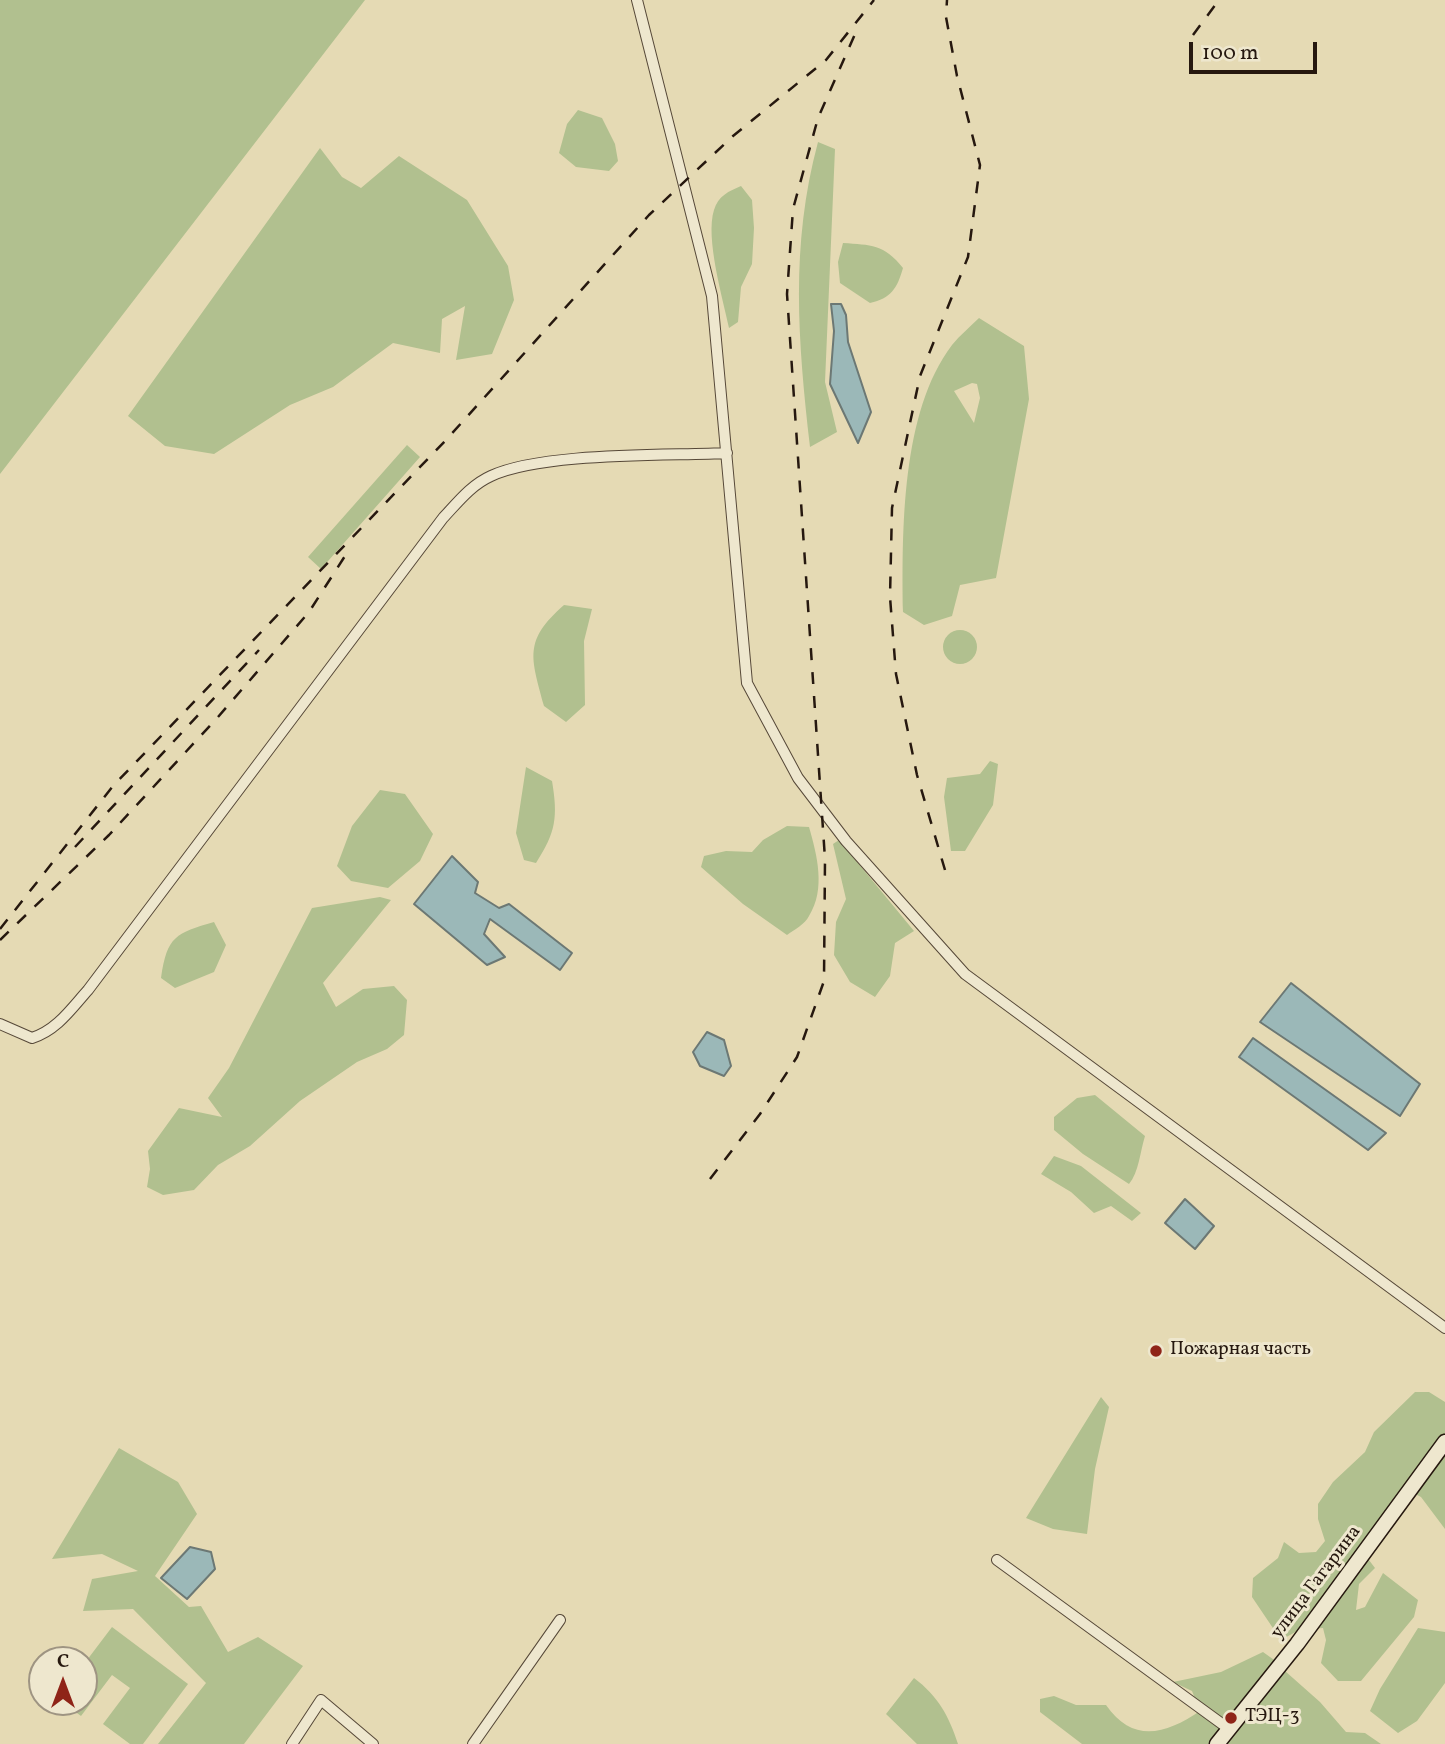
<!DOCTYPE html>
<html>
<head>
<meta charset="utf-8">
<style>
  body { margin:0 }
  #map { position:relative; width:1445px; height:1744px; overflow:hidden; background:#e5dab4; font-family:Vollkorn,serif }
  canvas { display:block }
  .north { position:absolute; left:28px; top:1646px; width:70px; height:70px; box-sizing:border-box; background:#eee7ce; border:2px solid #9e9482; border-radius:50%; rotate:0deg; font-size:19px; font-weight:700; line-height:28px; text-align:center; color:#26180f }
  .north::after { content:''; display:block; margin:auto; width:24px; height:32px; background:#8f2418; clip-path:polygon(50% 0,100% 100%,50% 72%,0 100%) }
  .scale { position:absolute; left:1189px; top:42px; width:128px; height:32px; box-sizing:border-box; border:4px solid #26180f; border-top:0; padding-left:9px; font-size:21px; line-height:24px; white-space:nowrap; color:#26180f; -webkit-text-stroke:5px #eee7ce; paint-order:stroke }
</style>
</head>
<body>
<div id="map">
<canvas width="1445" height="1744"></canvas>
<div class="north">С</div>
<div class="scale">100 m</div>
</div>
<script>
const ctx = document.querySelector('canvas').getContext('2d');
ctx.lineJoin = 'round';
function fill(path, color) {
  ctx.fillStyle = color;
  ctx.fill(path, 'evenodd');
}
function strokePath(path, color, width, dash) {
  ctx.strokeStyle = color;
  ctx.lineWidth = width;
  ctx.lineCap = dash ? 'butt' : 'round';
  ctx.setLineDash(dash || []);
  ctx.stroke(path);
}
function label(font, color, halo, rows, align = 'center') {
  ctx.font = font + ' Vollkorn,serif';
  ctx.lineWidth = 6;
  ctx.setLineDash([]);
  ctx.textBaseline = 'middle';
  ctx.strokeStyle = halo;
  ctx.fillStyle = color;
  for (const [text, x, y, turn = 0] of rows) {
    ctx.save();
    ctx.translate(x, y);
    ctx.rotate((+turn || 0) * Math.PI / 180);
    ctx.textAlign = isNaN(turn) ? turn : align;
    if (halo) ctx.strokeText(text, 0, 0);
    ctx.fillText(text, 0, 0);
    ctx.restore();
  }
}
fill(new Path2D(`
  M 0,0 L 365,0 L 0,474 Z
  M 578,110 L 602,118 L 615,144 L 618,161 L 609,171 L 576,167 L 559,153 L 567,124 Z
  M 818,142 L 835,149 L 825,382 L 837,432 L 810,447 C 798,341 790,246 818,142 Z
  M 320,148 L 342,177 L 361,188 L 399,156 L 467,200 L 508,266 L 514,300 L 492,354 L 456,360 L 465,306 L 442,319 L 440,353 L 393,343 L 333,387 L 290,405 L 214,454 L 165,446 L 128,416 Z
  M 741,186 L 752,200 L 754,228 L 752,264 L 741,287 L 738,322 L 729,328 C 723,299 705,238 714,210 C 718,196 729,191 741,186 Z
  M 843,243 C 871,245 884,244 903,268 C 897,289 891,298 870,303 L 840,283 L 838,262 Z
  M 979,318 L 1024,346 L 1029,399 L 996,578 L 960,585 L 952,616 L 924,625 L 903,612 C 902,531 901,412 952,345 C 960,335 970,327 979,318 ZM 972,383 L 977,384 L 980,398 L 974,423 L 954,391 Z
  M 407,445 L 420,457 L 321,569 L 308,557 Z
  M 564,605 L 592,609 L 584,641 L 585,705 L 566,722 L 544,706 C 531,657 523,641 564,605 Z
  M943 647a17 17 0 1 1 34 0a17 17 0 1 1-34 0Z
  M 990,761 L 998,764 L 993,805 L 965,851 L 951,851 L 944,797 L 947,778 L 980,774 Z
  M 526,767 L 552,781 C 558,817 556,832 536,863 L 524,860 L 516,833 Z
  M 380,790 L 405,794 L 433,834 L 420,861 L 388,888 L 351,881 L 337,866 L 352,826 Z
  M 787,826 L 809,827 C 817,855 826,889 809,916 C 805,924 794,930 787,935 L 743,904 L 701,867 L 704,856 L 726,851 L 752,852 L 763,840 Z
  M 839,840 L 914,931 L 895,943 L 890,976 L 875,997 L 850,982 L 834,955 L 836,922 L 846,899 L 833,844 Z
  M 380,897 L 391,900 L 323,983 L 336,1007 L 363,989 L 394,986 L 407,1000 L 404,1035 L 387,1049 L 357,1062 L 300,1101 L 250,1146 L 218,1165 L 194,1190 L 163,1195 L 147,1187 L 150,1169 L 148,1151 L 179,1108 L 222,1117 L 208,1098 L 229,1068 L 312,908 Z
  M 214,922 L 226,945 L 214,972 L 175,988 L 161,978 C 167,936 176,933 214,922 Z
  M 1095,1095 L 1145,1136 C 1140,1152 1139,1172 1129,1184 L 1083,1154 L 1054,1130 L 1054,1117 L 1077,1098 Z
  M 1054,1156 L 1081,1166 L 1141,1213 L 1132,1221 L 1111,1206 L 1094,1213 L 1071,1192 L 1041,1174 Z
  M 1415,1392 L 1429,1392 L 1445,1402 L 1445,1529 L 1421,1497 L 1402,1487 L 1359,1547 L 1375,1568 L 1359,1584 L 1356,1610 L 1365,1607 L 1383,1573 L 1418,1600 L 1414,1617 L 1361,1681 L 1338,1681 L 1321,1663 L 1326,1640 L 1323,1628 L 1299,1630 L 1281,1640 L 1252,1597 L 1253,1578 L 1278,1558 L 1284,1542 L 1299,1553 L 1316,1552 L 1325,1541 L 1318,1519 L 1318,1504 L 1333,1482 L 1365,1452 L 1374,1432 Z
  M 1101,1397 L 1109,1407 L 1095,1469 L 1087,1534 L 1053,1529 L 1026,1518 Z
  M 119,1448 L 178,1482 L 197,1514 L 155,1576 L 189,1607 L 201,1606 L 228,1652 L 258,1637 L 303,1666 L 244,1744 L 158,1744 L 206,1683 L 133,1609 L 83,1611 L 92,1579 L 138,1571 L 102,1554 L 52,1559 Z
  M 112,1627 L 188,1684 L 143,1744 L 130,1744 L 103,1724 L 130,1688 L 112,1675 L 81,1716 L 62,1702 L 84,1702 L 84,1664 Z
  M 1418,1628 L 1445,1632 L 1445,1683 L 1417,1721 L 1398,1733 L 1370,1711 L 1380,1689 Z
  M 1263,1652 L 1277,1662 L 1209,1744 L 1082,1744 L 1040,1712 L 1040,1699 L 1054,1696 L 1076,1705 L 1106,1705 C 1133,1744 1166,1734 1200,1711 L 1192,1691 L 1173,1682 L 1221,1672 Z
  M 1285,1671 L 1320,1702 L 1346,1732 L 1365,1733 L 1381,1744 L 1225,1744 Z
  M 914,1678 C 938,1696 949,1716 958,1744 L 917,1744 L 886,1714 Z`), '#b1c08f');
const water = new Path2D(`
  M 831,304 L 841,304 L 846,315 L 848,342 L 871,412 L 858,443 L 830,384 L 834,331 Z
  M 452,856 L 478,882 L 475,893 L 499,908 L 509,904 L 572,953 L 560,970 L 490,919 L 484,934 L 505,957 L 487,965 L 414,904 Z
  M 1291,983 L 1420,1084 L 1400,1116 L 1260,1022 Z
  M 707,1032 L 724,1040 L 731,1066 L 724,1076 L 700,1066 L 693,1052 Z
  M 1253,1038 L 1386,1133 L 1368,1150 L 1239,1057 Z
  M 1185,1199 L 1214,1226 L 1195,1249 L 1165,1223 Z
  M 190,1547 L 211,1552 L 215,1569 L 187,1599 L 161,1578 Z`);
fill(water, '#9bb8b8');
strokePath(water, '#6c7874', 2);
const minor = new Path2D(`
  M 637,0 L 712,296 L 747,683 L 798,778 L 846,841 L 965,974 L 1445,1328
  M 0,1024 L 32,1038 C 57,1030 71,1009 88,990 L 443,518 C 458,502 471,485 491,476 C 543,452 666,456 727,453
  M 997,1560 L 1229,1729
  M 292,1744 L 321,1700 L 373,1744
  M 473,1744 L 560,1620`);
const secondary = new Path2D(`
  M 1217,1744 L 1297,1644 L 1445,1442`);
strokePath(minor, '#564838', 12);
strokePath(secondary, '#26180f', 17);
strokePath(minor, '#eee7ce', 10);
strokePath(secondary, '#eee7ce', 14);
strokePath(new Path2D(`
  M 1193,35 L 1219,0
  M 75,847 L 259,650
  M 945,870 L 917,775 L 896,674 L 890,597 L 892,508 L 920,376 L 968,257 L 980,165 L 957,76 L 946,17 L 947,0
  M 0,929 L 113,786 L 446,440 L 649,215 L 733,136 L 826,60 L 874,0
  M 0,940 L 109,835 L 218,717 L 309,612 L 345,556
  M 710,1179 L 760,1114 L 797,1057 L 824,981 L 825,859 L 787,294 L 793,209 L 818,118 L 856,32`), '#26180f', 2.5, [12, 12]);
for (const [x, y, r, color] of [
  [1156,1351,7,"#8f2418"],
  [1231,1718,7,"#8f2418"]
]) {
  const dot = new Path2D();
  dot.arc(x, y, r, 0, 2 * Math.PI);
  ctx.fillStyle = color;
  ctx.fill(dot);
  strokePath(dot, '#eee7ce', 2.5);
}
label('19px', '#26180f', '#eee7ce', [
  ["Пожарная часть",1170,1351],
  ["ТЭЦ-3",1245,1718]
], 'left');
label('19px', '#26180f', '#eee7ce', [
  ["улица Гагарина",1317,1583,-53]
]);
</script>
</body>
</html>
